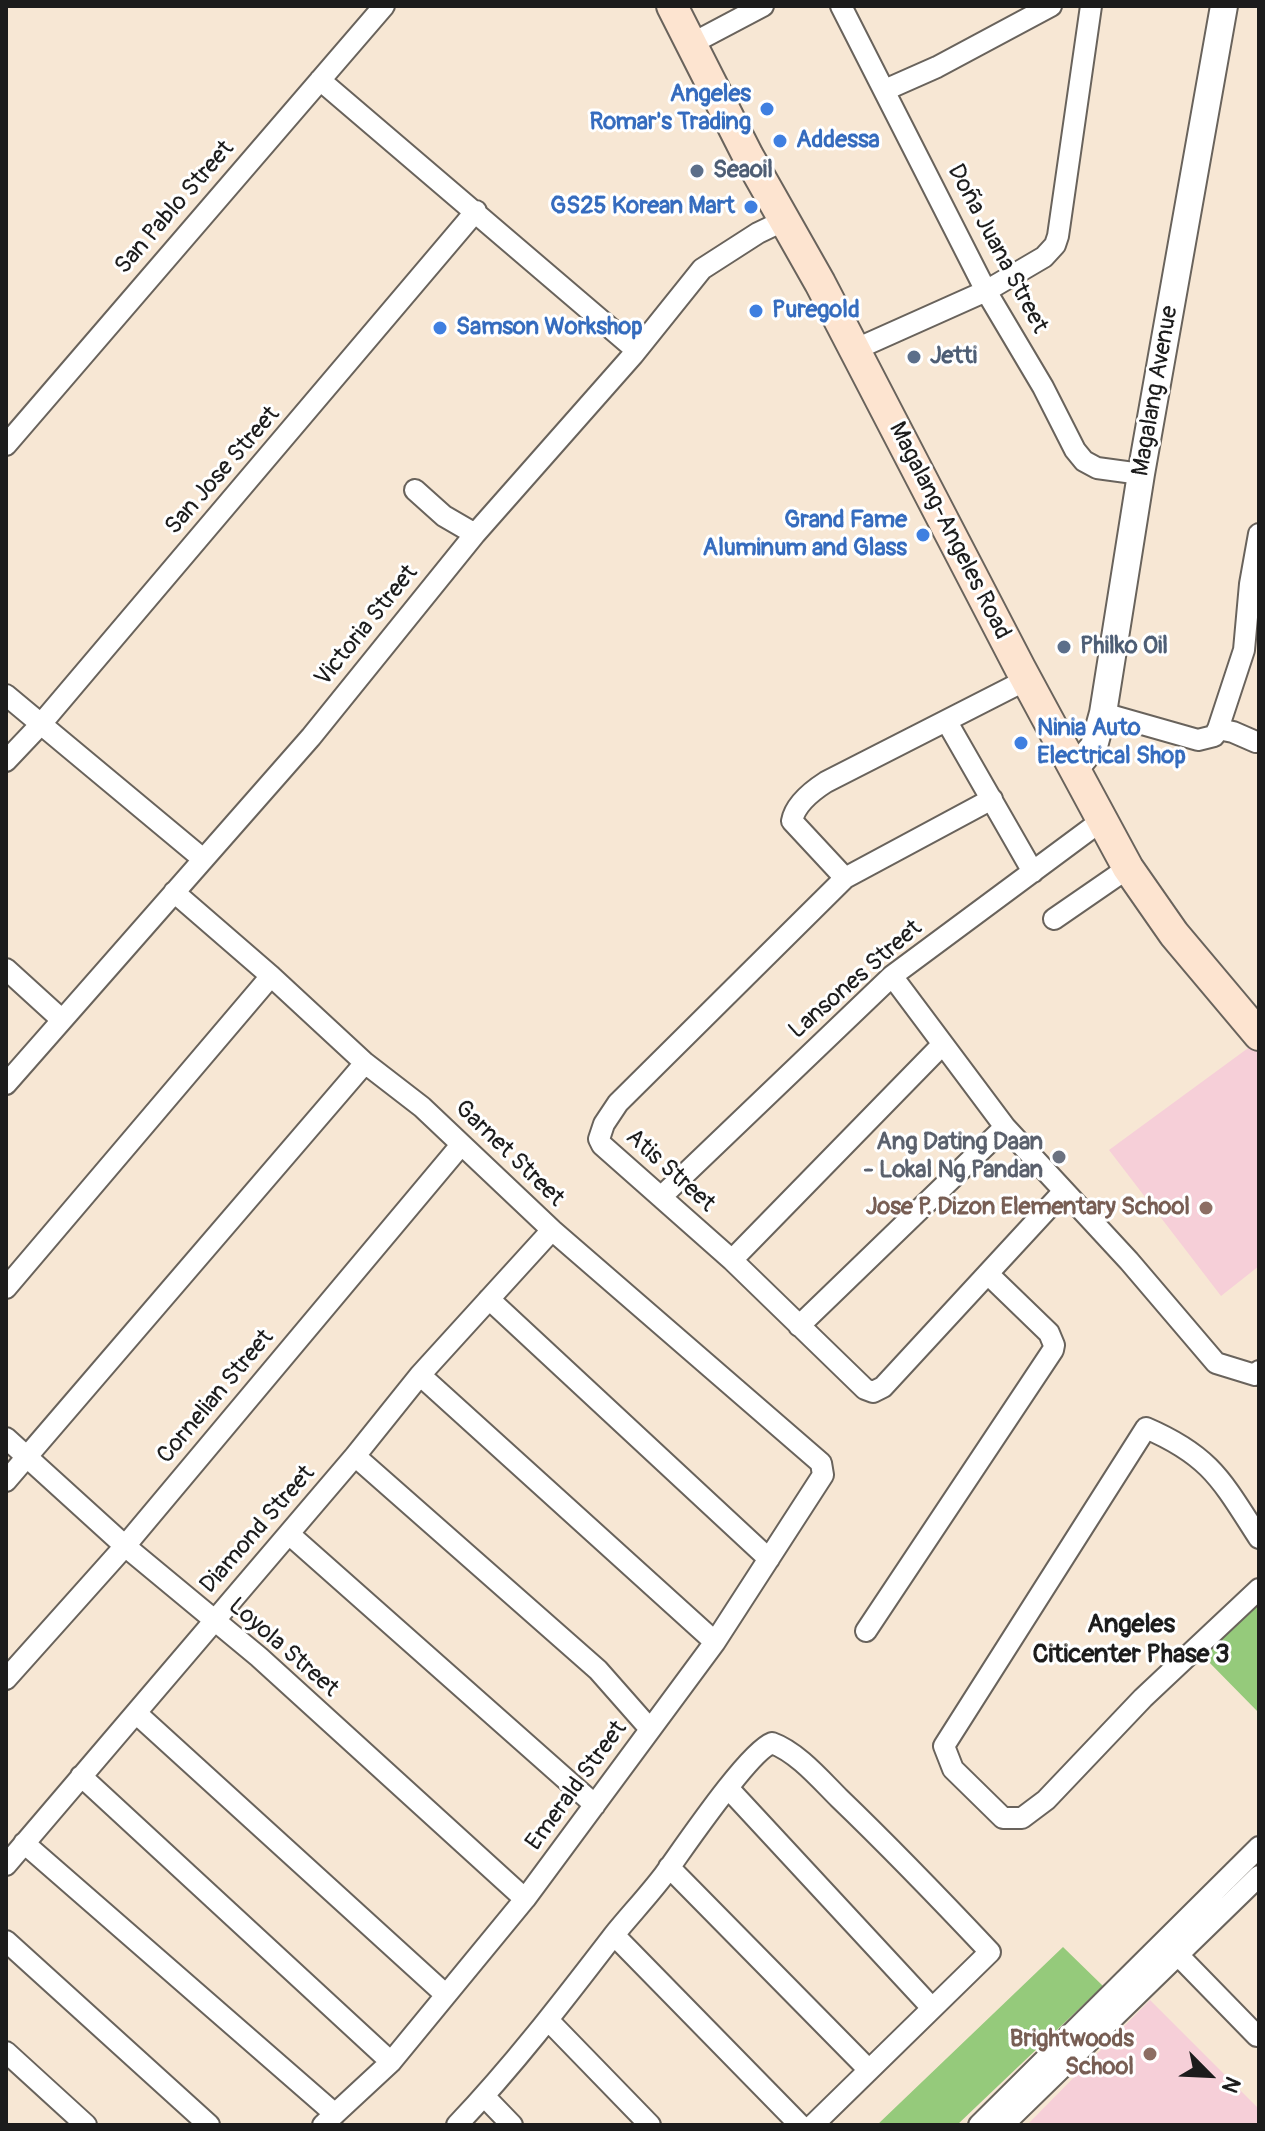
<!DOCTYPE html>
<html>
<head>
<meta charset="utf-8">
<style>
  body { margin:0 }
  #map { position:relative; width:1265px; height:2131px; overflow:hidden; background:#f7e7d4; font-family:Pangolin,sans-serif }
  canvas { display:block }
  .frame { position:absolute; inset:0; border:8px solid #1c1c1c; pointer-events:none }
  .north { position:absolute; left:1169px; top:2035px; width:80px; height:80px; -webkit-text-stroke:6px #fff; paint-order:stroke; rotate:114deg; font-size:22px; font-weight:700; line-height:32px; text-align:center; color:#1c1c1c }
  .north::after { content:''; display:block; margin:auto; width:28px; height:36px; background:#1c1c1c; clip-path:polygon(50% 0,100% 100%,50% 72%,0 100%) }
</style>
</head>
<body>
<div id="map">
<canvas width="1265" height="2131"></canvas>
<div class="frame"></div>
<div class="north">N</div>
</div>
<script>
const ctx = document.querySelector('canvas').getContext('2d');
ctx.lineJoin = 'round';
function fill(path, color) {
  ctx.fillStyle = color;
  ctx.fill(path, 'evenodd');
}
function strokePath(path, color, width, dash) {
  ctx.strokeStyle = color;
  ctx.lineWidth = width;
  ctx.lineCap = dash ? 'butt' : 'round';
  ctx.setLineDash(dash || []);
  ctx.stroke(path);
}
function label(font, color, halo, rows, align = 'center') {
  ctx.font = font + ' Pangolin,sans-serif';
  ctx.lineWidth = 6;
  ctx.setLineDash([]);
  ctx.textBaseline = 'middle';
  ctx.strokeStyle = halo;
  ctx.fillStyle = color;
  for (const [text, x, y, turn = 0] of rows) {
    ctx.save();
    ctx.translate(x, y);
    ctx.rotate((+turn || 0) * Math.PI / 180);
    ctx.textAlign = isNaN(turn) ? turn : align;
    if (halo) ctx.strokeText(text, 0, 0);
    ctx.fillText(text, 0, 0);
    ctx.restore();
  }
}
fill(new Path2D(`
  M 1255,1043 L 1259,1048 L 1259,1266 L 1221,1296 L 1109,1150 Z
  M 1150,2000 L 1259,2109 L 1259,2125 L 1027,2125 Z`), '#f6cfd8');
fill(new Path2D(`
  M 1259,1600 L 1259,1713 L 1202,1655 Z
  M 1063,1947 L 1103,1986 L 957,2125 L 877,2125 Z`), '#95ca7b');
const minor = new Path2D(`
  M 841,6 L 986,291 L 1043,387 L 1075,450 L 1084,461 L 1097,468 L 1141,474
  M 691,44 L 763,6
  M 320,80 L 636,350
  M 885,90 L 937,67 L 1051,6
  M 854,350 L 986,291 L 1044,257 L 1055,245 L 1058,236 L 1091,6
  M 6,445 L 384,6
  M 415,490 L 444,516 L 475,534
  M 6,695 L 203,859
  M 1103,713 L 1198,740 L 1214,736 L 1218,729
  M 947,722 L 1033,872
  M 1256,742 L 1233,732 L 1218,729 L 1244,650 L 1250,584 L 1259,534
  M 6,761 L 41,724 L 476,211
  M 992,799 L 845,878 L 618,1103 L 604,1124 L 599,1139 L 602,1145 L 732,1260 L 865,1389 L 873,1392 L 883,1387 L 1064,1191
  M 845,878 L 792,821 C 795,804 812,791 826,782 L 1026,680
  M 174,892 L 271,976 L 365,1063 L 422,1107 L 552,1230 L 821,1463 L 823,1475 L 715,1642 L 525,1899 L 391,2062 L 323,2125
  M 1054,919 L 1128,868
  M 6,969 L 61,1019
  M 892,976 L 1005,1127 L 1129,1261 L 1216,1363 L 1255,1375 L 1259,1371
  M 6,1084 L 311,737 L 475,534 L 633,355 L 702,269 L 758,233 L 783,221
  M 661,1197 L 892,976 L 1101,821
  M 732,1260 L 942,1045
  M 6,1288 L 271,976
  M 489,1299 L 769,1559
  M 799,1326 L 1005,1127
  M 420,1375 L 715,1642
  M 6,1438 L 125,1546 L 259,1657 L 525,1899
  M 355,1456 L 598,1670 L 650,1729
  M 6,1481 L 365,1063
  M 289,1534 L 595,1805
  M 1259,1538 C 1222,1481 1211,1456 1146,1428 L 944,1746 L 953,1769 L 1003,1818 L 1022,1818 L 1046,1800 L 1143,1698 L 1259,1589
  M 866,1631 L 1053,1350 L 1054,1345 L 1049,1333 L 988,1274
  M 6,1679 L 125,1546 L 461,1145
  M 136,1713 L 446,1995
  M 81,1776 L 391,2062
  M 728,1788 L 932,2008
  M 24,1843 L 335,2114
  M 6,1865 L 355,1456 L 420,1375 L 552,1230
  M 669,1867 L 869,2070
  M 614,1935 L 800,2125
  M 6,1941 L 209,2125
  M 1177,1954 L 1257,2036
  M 549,2021 L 650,2125
  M 6,2052 L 86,2125
  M 484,2096 L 512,2125
  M 457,2125 C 514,2065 563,2001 613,1936 C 630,1915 648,1896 664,1875 C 683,1849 748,1752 772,1743 C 797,1752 820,1779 839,1798 C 891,1848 941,1900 990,1952 L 813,2125
  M 979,2125 L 1259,1847
  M 1003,2125 L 1259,1876`);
const tertiary = new Path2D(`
  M 1074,770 L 1094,746 L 1103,713 L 1141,474 L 1224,6`);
const secondary = new Path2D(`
  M 672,6 L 748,156 L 820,283 L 1020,668 L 1128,868 L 1174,934 L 1259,1035`);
strokePath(minor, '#69635c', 24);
strokePath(tertiary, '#69635c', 30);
strokePath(secondary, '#69635c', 34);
strokePath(minor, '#fff', 20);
strokePath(tertiary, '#fff', 26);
strokePath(secondary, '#fde4d0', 30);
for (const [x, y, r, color] of [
  [767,109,8,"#3f7fe0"],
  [780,141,8,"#3f7fe0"],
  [697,171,8,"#5c6f8a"],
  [751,207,8,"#3f7fe0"],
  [756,311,8,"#3f7fe0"],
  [440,328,8,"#3f7fe0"],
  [914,357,8,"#5c6f8a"],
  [923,535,8,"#3f7fe0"],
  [1064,647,8,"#5c6f8a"],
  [1021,743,8,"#3f7fe0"],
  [1059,1157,8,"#6b7280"],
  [1206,1208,8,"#8d6e63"],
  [1150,2054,8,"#8d6e63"]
]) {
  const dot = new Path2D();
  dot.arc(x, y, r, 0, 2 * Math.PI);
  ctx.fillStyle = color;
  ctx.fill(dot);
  strokePath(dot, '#fff', 3);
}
label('bold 24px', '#366cbe', '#fff', [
  ["Angeles",751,95,"right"],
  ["Romar's Trading",751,123,"right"],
  ["Addessa",796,141],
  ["GS25 Korean Mart",735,207,"right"],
  ["Puregold",772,311],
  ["Samson Workshop",456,328],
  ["Grand Fame",907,521,"right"],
  ["Aluminum and Glass",907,549,"right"],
  ["Ninia Auto",1037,729],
  ["Electrical Shop",1037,757]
], 'left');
label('bold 24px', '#4e5e75', '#fff', [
  ["Seaoil",713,171],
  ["Jetti",930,357],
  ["Philko Oil",1080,647]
], 'left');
label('24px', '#1c1c1c', '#fff', [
  ["San Pablo Street",175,208,-49],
  ["Doña Juana Street",997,249,62],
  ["Magalang Avenue",1156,391,-80],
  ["San Jose Street",223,471,-49],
  ["Magalang-Angeles Road",949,531,63],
  ["Victoria Street",367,626,-51],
  ["Lansones Street",856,980,-41],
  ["Garnet Street",509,1154,44],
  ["Atis Street",670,1171,42],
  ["Cornelian Street",216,1397,-50],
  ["Diamond Street",258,1530,-49],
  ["Loyola Street",283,1648,41],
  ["Emerald Street",577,1786,-54]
]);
label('bold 24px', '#5b616d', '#fff', [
  ["Ang Dating Daan",1043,1143],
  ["- Lokal Ng Pandan",1043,1171]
], 'right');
label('bold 24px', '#785e54', '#fff', [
  ["Jose P. Dizon Elementary School",1190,1208],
  ["Brightwoods",1134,2040],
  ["School",1134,2068]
], 'right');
label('bold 26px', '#1c1c1c', '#fff', [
  ["Angeles",1131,1625],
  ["Citicenter Phase 3",1131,1655]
]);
</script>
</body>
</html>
